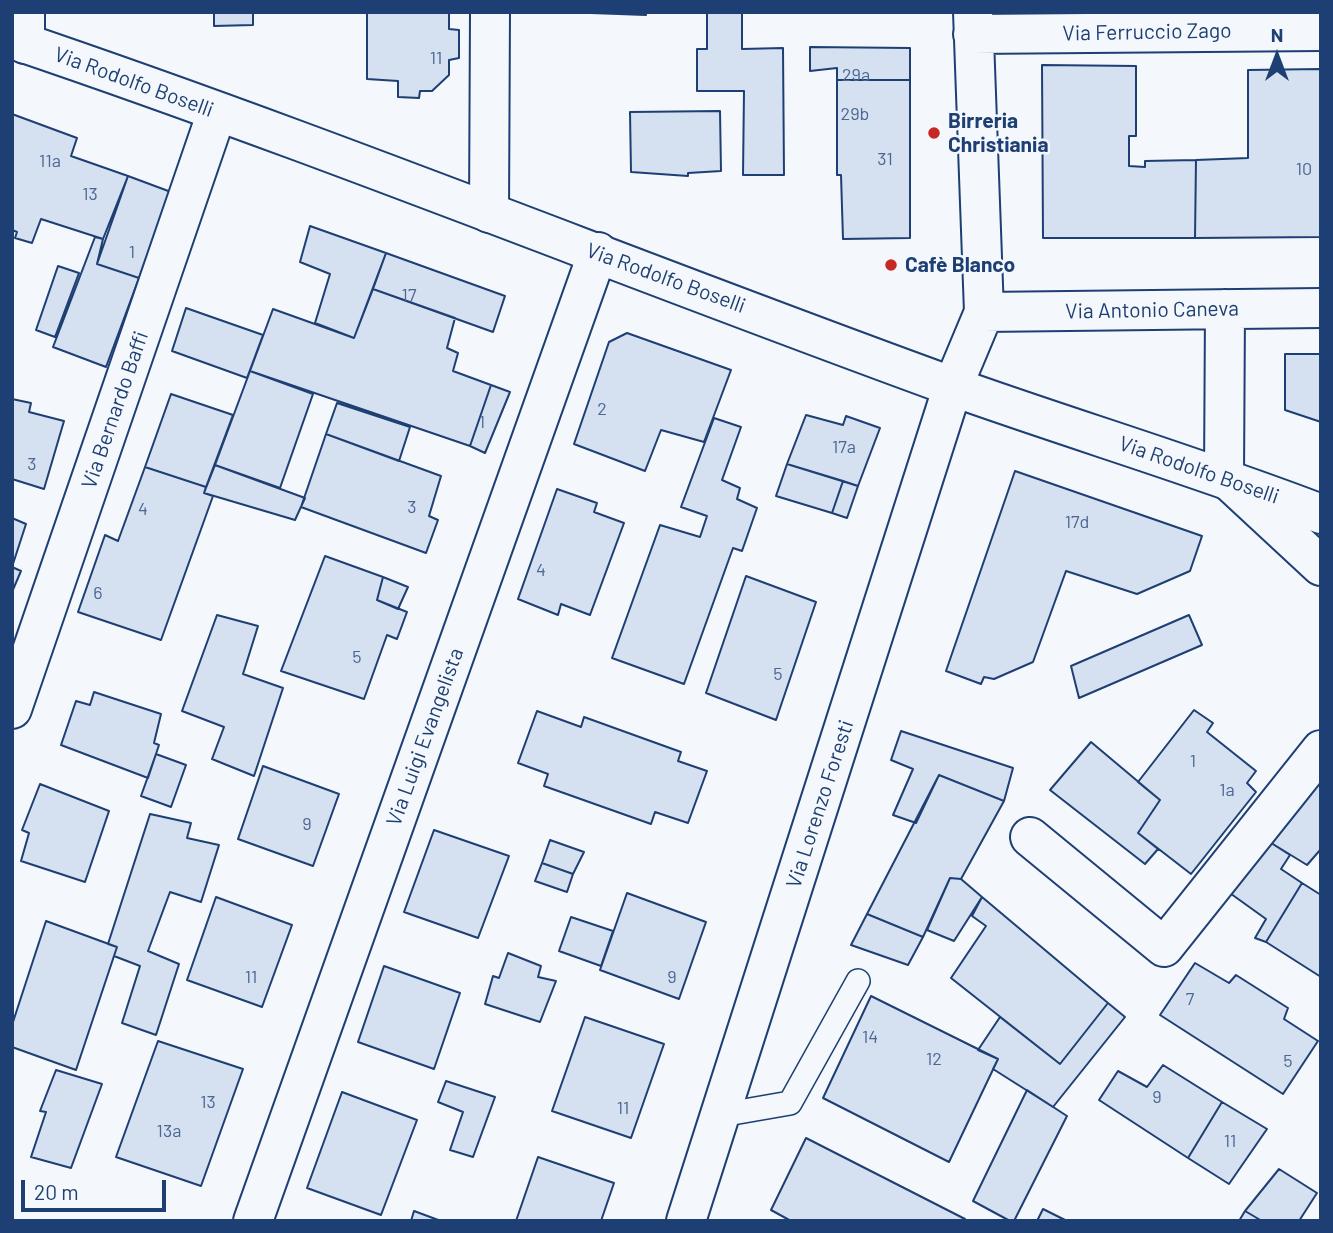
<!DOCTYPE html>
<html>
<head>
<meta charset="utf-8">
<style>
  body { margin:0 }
  #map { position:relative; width:1333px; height:1233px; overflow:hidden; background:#f4f7fb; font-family:Barlow,sans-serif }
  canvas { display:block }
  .frame { position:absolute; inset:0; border:14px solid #1d3f73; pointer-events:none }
  .north { position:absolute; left:1242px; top:21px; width:70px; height:70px; -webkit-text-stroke:5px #f4f7fb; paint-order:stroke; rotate:0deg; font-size:19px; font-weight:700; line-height:28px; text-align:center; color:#1d3f73 }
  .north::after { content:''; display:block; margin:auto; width:24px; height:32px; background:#1d3f73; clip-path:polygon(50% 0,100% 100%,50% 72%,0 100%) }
  .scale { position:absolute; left:21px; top:1180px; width:145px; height:32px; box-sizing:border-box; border:4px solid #1d3f73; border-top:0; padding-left:9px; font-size:21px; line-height:24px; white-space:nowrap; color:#1d3f73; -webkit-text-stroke:5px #f4f7fb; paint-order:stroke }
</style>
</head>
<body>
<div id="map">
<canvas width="1333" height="1233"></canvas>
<div class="frame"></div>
<div class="north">N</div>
<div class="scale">20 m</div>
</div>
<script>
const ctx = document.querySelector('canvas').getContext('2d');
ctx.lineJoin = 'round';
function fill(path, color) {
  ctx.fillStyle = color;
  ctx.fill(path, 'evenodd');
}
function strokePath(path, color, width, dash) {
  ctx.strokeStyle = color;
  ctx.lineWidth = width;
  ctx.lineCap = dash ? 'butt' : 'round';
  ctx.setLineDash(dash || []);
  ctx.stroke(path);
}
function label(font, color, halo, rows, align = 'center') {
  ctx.font = font + ' Barlow,sans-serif';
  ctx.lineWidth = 5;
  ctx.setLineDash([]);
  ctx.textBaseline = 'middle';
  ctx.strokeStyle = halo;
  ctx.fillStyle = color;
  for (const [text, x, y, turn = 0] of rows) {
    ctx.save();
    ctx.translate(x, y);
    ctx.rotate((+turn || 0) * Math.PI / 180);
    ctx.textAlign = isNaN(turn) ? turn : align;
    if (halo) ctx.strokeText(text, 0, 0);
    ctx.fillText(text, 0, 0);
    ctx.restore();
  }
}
const building = new Path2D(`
  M 214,12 L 253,12 L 253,25 L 214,26 Z
  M 367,12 L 449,12 L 449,29 L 459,30 L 459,58 L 449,60 L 449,75 L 432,91 L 420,91 L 419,98 L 398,97 L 398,81 L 367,79 Z
  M 563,12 L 646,12 L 646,15 Z
  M 707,12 L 742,12 L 742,49 L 783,48 L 784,175 L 743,175 L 744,91 L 697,91 L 697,49 L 707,49 Z
  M 810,47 L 910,48 L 910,80 L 837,80 L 837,68 L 810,71 Z
  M 1042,65 L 1136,66 L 1136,136 L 1129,136 L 1129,166 L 1145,167 L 1145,161 L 1196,160 L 1195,238 L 1043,238 Z
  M 1321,69 L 1321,237 L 1195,238 L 1196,160 L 1248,158 L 1248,70 Z
  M 837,80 L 910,80 L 910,238 L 843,239 L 841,175 L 837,175 Z
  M 720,111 L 721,171 L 688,173 L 688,176 L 631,172 L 630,112 Z
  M 12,114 L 77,138 L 71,156 L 128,176 L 103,239 L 41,219 L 32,243 L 15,238 L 17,232 L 12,230 Z
  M 128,176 L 171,192 L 139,278 L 97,264 Z
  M 310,226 L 386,253 L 354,338 L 315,323 L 330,274 L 300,262 Z
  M 95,237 L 103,239 L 97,264 L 139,278 L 106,367 L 53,347 Z
  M 386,253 L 505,296 L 493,332 L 373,289 Z
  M 58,266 L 79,273 L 55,337 L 36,330 Z
  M 373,289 L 455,318 L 447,348 L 458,353 L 453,371 L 491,385 L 470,446 L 250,371 L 273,309 L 354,338 Z
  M 186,308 L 263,335 L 247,378 L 172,351 Z
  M 627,333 L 731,370 L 704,442 L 661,430 L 645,471 L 574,444 L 609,342 Z
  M 1285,354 L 1321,354 L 1321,422 L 1285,410 Z
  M 250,371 L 313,394 L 280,488 L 215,465 Z
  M 491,385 L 510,392 L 485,453 L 470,446 Z
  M 171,394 L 233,415 L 206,487 L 145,467 Z
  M 12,399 L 31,403 L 29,412 L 64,421 L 44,489 L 12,479 Z
  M 337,403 L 410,427 L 399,461 L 326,434 Z
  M 806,415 L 843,425 L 846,416 L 880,428 L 858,486 L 787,464 Z
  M 714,418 L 741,427 L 722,480 L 740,488 L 737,499 L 757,508 L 742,551 L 733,548 L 684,684 L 612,658 L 660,525 L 700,537 L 707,516 L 681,507 Z
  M 326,434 L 441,476 L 429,516 L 438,520 L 426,553 L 301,507 Z
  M 787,464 L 843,481 L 832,513 L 776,496 Z
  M 215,465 L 305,498 L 295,520 L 204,493 Z
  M 145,467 L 206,487 L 204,493 L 213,496 L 161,640 L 78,612 L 105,535 L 118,541 Z
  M 1015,471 L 1202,536 L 1190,571 L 1137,594 L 1066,571 L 1033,662 L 994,679 L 984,677 L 981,684 L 946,671 Z
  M 843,481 L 858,486 L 847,518 L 832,513 Z
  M 557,489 L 597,503 L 594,512 L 624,523 L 590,615 L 561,604 L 558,615 L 518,599 Z
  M 12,518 L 26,524 L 12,567 L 21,571 L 12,592 Z
  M 325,556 L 383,577 L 377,600 L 407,612 L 397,639 L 387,635 L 364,699 L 281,671 Z
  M 746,576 L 816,602 L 776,720 L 706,693 Z
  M 383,577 L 408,587 L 398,609 L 377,600 Z
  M 217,615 L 258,626 L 243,674 L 283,688 L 254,776 L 212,759 L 224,727 L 182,711 Z
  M 1189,615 L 1202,645 L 1079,698 L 1071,666 Z
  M 94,692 L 161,714 L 154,743 L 159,745 L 148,778 L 61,745 L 76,701 L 90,705 Z
  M 1194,710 L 1213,723 L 1207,732 L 1256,771 L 1247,783 L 1256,792 L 1191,874 L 1138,833 L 1160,800 L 1138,782 Z
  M 537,711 L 581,727 L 584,717 L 681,752 L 678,761 L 707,771 L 688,823 L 655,812 L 651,824 L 544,786 L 548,774 L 518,763 Z
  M 901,731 L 1013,768 L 1004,801 L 939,775 L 916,823 L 893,815 L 913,769 L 891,760 Z
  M 1091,742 L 1160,800 L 1138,833 L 1158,849 L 1145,864 L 1050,790 Z
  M 156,754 L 186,765 L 171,807 L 141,796 Z
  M 263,766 L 339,794 L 313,866 L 238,839 Z
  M 939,775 L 1004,801 L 961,879 L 950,878 L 923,937 L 867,914 Z
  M 1321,778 L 1321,849 L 1307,865 L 1268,841 Z
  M 40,784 L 109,811 L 85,882 L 21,861 L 29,833 L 22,830 Z
  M 150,814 L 191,823 L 187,838 L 219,845 L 201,902 L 170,892 L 148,951 L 179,964 L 156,1035 L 122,1023 L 140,966 L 114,956 L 117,947 L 108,944 Z
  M 434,830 L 509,856 L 478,938 L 404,912 Z
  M 550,840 L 584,852 L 573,874 L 542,863 Z
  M 1268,841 L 1290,855 L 1281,869 L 1302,883 L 1266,942 L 1255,938 L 1266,919 L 1227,891 Z
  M 542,863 L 573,874 L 567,892 L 535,881 Z
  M 950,878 L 961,879 L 982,897 L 954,941 L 927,930 Z
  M 1302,883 L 1321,895 L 1321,977 L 1266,942 Z
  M 627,893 L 706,922 L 679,999 L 600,970 Z
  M 216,897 L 292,925 L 262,1007 L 187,980 Z
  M 982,897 L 1108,1003 L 1060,1064 L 951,978 L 986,926 L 972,916 Z
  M 867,914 L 923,937 L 908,965 L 851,945 Z
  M 571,917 L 613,931 L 601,966 L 559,951 Z
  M 46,921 L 117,947 L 76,1070 L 12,1047 L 12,1025 Z
  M 508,953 L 541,966 L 538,977 L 556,981 L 540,1022 L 485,1004 L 493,976 L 499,978 Z
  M 1195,963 L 1229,983 L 1236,975 L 1288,1008 L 1284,1019 L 1318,1041 L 1283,1094 L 1160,1015 Z
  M 384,966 L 460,993 L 434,1069 L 358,1042 Z
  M 871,996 L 998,1059 L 949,1162 L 823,1098 Z
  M 1108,1003 L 1125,1017 L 1053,1107 L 993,1069 L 998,1059 L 978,1050 L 1000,1017 L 1060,1064 Z
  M 585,1017 L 664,1044 L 631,1138 L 552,1111 Z
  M 158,1041 L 243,1069 L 201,1186 L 116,1157 Z
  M 1163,1065 L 1222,1102 L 1188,1158 L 1099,1100 L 1118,1071 L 1147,1087 Z
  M 56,1070 L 102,1084 L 71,1168 L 31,1157 L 46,1112 L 40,1111 Z
  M 446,1081 L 495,1097 L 473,1157 L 450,1150 L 463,1112 L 438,1102 Z
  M 1027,1090 L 1067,1116 L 1014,1221 L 1010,1221 L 973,1201 Z
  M 342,1092 L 417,1120 L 381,1215 L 307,1188 Z
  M 1222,1102 L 1267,1129 L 1229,1184 L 1188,1158 Z
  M 806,1138 L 965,1219 L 963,1221 L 791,1221 L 771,1210 Z
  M 538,1157 L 614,1183 L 601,1221 L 516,1221 Z
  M 1279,1169 L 1317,1193 L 1299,1221 L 1262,1221 L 1245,1211 Z
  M 1043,1209 L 1067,1221 L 1037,1221 Z
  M 414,1211 L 441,1221 L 411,1221 Z
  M 1245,1211 L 1262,1221 L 1239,1221 Z`);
fill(building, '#d5e0f0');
strokePath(building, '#1d3f73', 2);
const lane = new Path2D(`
  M 721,1115 L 790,1103 L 858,981`);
const street = new Path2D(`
  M 25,12 L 25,44
  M 973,34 L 1321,31
  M 489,213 L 490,12
  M 1225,309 L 1224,476 L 1321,566
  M 984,312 L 1321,308
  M 12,709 L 217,112
  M 1030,837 L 1164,947 L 1321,750
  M 253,1221 L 598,252
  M 686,1221 L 953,386 L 984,312 L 973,12`);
const secondary = new Path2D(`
  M 12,39 C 328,146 637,272 951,386 C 1074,430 1199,467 1321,514`);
strokePath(lane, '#1d3f73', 26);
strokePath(street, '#1d3f73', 42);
strokePath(secondary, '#1d3f73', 42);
strokePath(lane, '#f4f7fb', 23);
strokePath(street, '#f4f7fb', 38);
strokePath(secondary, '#f4f7fb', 38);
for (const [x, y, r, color] of [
  [934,133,7,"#c62828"],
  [891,265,7,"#c62828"]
]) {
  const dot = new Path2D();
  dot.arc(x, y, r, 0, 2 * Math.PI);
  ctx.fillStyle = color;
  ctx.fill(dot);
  strokePath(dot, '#f4f7fb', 2.5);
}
label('18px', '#4b6792', null, [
  ["11",436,58],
  ["29a",856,75],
  ["29b",855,114],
  ["31",885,159],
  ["11a",50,161],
  ["10",1304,169],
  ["13",90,194],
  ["1",132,252],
  ["17",409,295],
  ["2",602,409],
  ["1",482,422],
  ["17a",844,447],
  ["3",32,464],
  ["3",412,507],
  ["4",143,509],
  ["17d",1077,522],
  ["4",541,570],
  ["6",98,593],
  ["5",357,657],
  ["5",778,674],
  ["1",1193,761],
  ["1a",1227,790],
  ["9",307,824],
  ["11",251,977],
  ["9",672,977],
  ["7",1190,999],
  ["14",870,1037],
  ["12",934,1059],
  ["5",1288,1061],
  ["9",1157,1097],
  ["13",208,1102],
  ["11",623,1108],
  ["13a",169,1131],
  ["11",1230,1141]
]);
label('21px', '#1d3f73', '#f4f7fb', [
  ["Via Ferruccio Zago",1147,32,-1],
  ["Via Rodolfo Boselli",134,82,20],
  ["Via Rodolfo Boselli",666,278,20],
  ["Via Antonio Caneva",1152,310,-1],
  ["Via Bernardo Baffi",115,410,-71],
  ["Via Rodolfo Boselli",1199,470,19],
  ["Via Luigi Evangelista",425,737,-70],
  ["Via Lorenzo Foresti",820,804,-72]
]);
label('bold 21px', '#1d3f73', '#f4f7fb', [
  ["Birreria",948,121],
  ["Christiania",948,145],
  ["Cafè Blanco",905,265]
], 'left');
</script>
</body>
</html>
